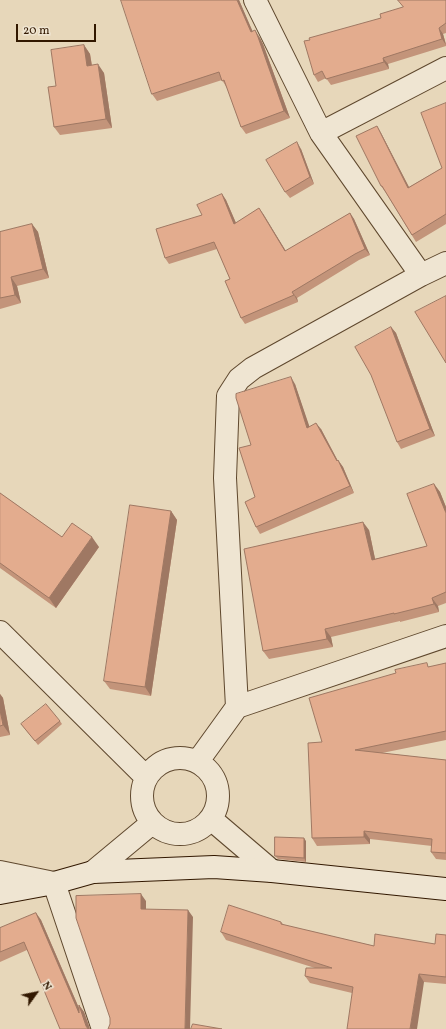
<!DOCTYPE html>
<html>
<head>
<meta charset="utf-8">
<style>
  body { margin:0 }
  #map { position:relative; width:446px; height:1029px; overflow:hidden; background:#e7d7ba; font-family:Vollkorn,serif }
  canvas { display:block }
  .north { position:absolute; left:16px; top:973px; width:40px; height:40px; -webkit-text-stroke:3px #efe5d2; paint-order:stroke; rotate:57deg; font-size:11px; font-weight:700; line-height:16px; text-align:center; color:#321800 }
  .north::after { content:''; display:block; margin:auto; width:14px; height:18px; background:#321800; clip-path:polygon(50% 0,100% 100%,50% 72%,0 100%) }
  .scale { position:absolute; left:16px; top:24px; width:80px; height:18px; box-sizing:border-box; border:2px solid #321800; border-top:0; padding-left:5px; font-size:12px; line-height:14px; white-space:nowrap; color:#321800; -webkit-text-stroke:3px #efe5d2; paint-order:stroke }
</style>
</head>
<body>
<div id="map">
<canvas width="446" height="1029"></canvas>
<div class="north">N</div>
<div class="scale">20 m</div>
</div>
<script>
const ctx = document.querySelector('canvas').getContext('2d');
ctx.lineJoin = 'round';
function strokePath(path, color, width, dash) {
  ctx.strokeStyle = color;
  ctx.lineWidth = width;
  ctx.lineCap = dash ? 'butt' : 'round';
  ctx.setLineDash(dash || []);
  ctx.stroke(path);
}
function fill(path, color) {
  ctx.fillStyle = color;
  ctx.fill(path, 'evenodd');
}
const street = new Path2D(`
  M 255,0 L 321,133 L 421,275
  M 321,133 L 446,68
  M 0,632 L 146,777
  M 237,707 L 225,478 L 228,396 L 239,379 L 253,368 L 421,275 L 446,263
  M142 796a38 38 0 1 1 76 0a38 38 0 1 1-76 0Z
  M 198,761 L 237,707 L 446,636
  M 211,819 L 272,871
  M 0,872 L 54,883 L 103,1029
  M 93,872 L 152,823`);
const secondary = new Path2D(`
  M 0,893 L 54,883 L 93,872 L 214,867 L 272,871 L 446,889`);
strokePath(street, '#5f482e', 24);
strokePath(secondary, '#321800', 24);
strokePath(street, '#efe5d2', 22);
strokePath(secondary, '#efe5d2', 22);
fill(new Path2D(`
  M 239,0 L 252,31 L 260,38 L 263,44 L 290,118 L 246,134 L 241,127 L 227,88 L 222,80 L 157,101 L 152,94 Z
  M 446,0 L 446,33 L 443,34 L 446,44 L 446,46 L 388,64 L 389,69 L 331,85 L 326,78 L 318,82 L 314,75 Z
  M 84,45 L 90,54 L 92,65 L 104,73 L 112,128 L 60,135 L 54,127 L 56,86 Z
  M 446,103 L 446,224 L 416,242 L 386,193 L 381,186 L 377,126 L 381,133 L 409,187 L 442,168 Z
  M 301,149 L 314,184 L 290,198 L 285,192 Z
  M 222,194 L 226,200 L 236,223 L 259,208 L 286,251 L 350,213 L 354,219 L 370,255 L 359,260 L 297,298 L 298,302 L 245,324 L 241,318 L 230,279 L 217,249 L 169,264 L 165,258 L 202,215 Z
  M 32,224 L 38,232 L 49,278 L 17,286 L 21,303 L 0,309 L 0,232 Z
  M 391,327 L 396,333 L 435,436 L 401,449 L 397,442 Z
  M 295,384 L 309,427 L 321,429 L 338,461 L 338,460 L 343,467 L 354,493 L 260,534 L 256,527 L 255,497 L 251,445 Z
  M 434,484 L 440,492 L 446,507 L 446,603 L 438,606 L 439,612 L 400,622 L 400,621 L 331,637 L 333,647 L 269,659 L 263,651 L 369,530 L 375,559 L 427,546 Z
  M 0,493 L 62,537 L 99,547 L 56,608 L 0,568 Z
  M 171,511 L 177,520 L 151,696 L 110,689 L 104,681 Z
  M 446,663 L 446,740 L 382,753 L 446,760 L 446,860 L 436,859 L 431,852 L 432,846 L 370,839 L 370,844 L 317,846 L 312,838 L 322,742 L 429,667 Z
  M 0,694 L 3,698 L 10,735 L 0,737 Z
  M 60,721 L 62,724 L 38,745 L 21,724 Z
  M 306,841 L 306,862 L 278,859 L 275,856 Z
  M 36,913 L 41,920 L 79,1008 L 79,1005 L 84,1012 L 90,1029 L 27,950 L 0,962 L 0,928 Z
  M 281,922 L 284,925 L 374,946 L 435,944 L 446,935 L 446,984 L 424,982 L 352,993 L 310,983 L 305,976 L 315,968 L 226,940 L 221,932 Z`), '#c3947a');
fill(new Path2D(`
  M 237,0 L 239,0 L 256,39 L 251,32 Z
  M 439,28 L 443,34 L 446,45 L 442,39 Z
  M 255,30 L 260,38 L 263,44 L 290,118 L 284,111 Z
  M 84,45 L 90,54 L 93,74 L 87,66 Z
  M 383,58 L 388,64 L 389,69 L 384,62 Z
  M 98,64 L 104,73 L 112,128 L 106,119 Z
  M 377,126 L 381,133 L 413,195 L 408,188 Z
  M 297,142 L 301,149 L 314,184 L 310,177 Z
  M 222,194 L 226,200 L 239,230 L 234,224 Z
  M 259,208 L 264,215 L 290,258 L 285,251 Z
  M 350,213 L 354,219 L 370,255 L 365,249 Z
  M 32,224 L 38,232 L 49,278 L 43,269 Z
  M 11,277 L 17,286 L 21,303 L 15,295 Z
  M 292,292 L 297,298 L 298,302 L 294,295 Z
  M 391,327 L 396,333 L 435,436 L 430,429 Z
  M 291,377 L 295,384 L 312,434 L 307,428 Z
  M 316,423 L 321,429 L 341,467 L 337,461 Z
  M 338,460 L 343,467 L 354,493 L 350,486 Z
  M 434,484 L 440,492 L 446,507 L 446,513 Z
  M 171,511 L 177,520 L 151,696 L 145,687 Z
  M 363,522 L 369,530 L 377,568 L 372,560 Z
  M 92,537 L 99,547 L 56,608 L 49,598 Z
  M 432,598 L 438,606 L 439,612 L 434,604 Z
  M 325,629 L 331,637 L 333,647 L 327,639 Z
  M 0,694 L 3,698 L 10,735 L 3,725 L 0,710 Z
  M 364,831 L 370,839 L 370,844 L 364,837 Z
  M 304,838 L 306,841 L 306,862 L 304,858 Z
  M 141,894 L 146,901 L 146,916 L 141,909 Z
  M 188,910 L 193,917 L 190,1029 L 185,1029 Z
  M 36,913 L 41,920 L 84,1020 L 79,1013 Z
  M 419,974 L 424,982 L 417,1029 L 410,1029 Z
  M 79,1005 L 84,1012 L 90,1029 L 88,1029 L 86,1026 Z`), '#9f7863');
const building = new Path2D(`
  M 121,0 L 237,0 L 251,32 L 255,30 L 258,37 L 284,111 L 241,127 L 224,80 L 222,81 L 219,72 L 152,94 Z
  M 398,0 L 446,0 L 446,23 L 439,28 L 442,39 L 383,58 L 384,62 L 326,79 L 322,71 L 314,75 L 304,41 L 310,40 L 309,38 L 381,18 L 380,14 L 403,7 Z
  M 84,45 L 87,66 L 98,64 L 106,119 L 54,127 L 48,87 L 56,86 L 51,50 Z
  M 446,103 L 446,214 L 412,235 L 382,186 L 381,186 L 356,136 L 377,126 L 408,188 L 442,168 L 421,113 Z
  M 297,142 L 310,177 L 285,192 L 266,160 Z
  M 222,194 L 234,224 L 259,208 L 285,251 L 350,213 L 365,249 L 355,254 L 292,292 L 294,295 L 241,318 L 225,281 L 230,279 L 214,242 L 165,258 L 156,229 L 202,215 L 197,205 Z
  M 32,224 L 43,269 L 11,277 L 15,295 L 0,298 L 0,232 Z
  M 446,296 L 446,363 L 415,312 Z
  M 391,327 L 430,429 L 397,442 L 371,375 L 355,347 Z
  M 291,377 L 307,428 L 316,423 L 337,461 L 338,460 L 350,486 L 256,527 L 245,502 L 255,497 L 239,448 L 251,445 L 236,398 L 236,394 Z
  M 434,484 L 446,513 L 446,592 L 432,598 L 434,604 L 394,614 L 394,613 L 325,629 L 327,639 L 263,651 L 244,549 L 363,522 L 372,560 L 427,546 L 407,494 Z
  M 0,493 L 62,537 L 72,523 L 92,537 L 49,598 L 0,563 Z
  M 130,505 L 171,511 L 145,687 L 104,681 Z
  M 427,663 L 428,667 L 446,663 L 446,731 L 355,750 L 446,760 L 446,853 L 431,852 L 432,839 L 364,831 L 364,837 L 312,838 L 308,743 L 322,742 L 309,698 L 396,673 L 395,670 Z
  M 46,704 L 60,721 L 35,741 L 21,724 Z
  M 0,710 L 3,725 L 0,726 Z
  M 275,837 L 304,838 L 304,858 L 275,856 Z
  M 141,894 L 141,909 L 188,910 L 185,1029 L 108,1029 L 110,1024 L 110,1018 L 76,918 L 76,896 Z
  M 229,905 L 281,922 L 281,924 L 374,946 L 375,934 L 435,944 L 436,934 L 446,935 L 446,977 L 419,974 L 410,1029 L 347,1029 L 353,987 L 305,976 L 306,968 L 332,968 L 221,932 Z
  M 36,913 L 79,1013 L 79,1005 L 86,1026 L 88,1029 L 60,1029 L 24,942 L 0,952 L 0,928 Z
  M 193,1024 L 222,1029 L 191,1029 Z`);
fill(building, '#e3ac8e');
strokePath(building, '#9f7863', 1);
</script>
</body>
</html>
